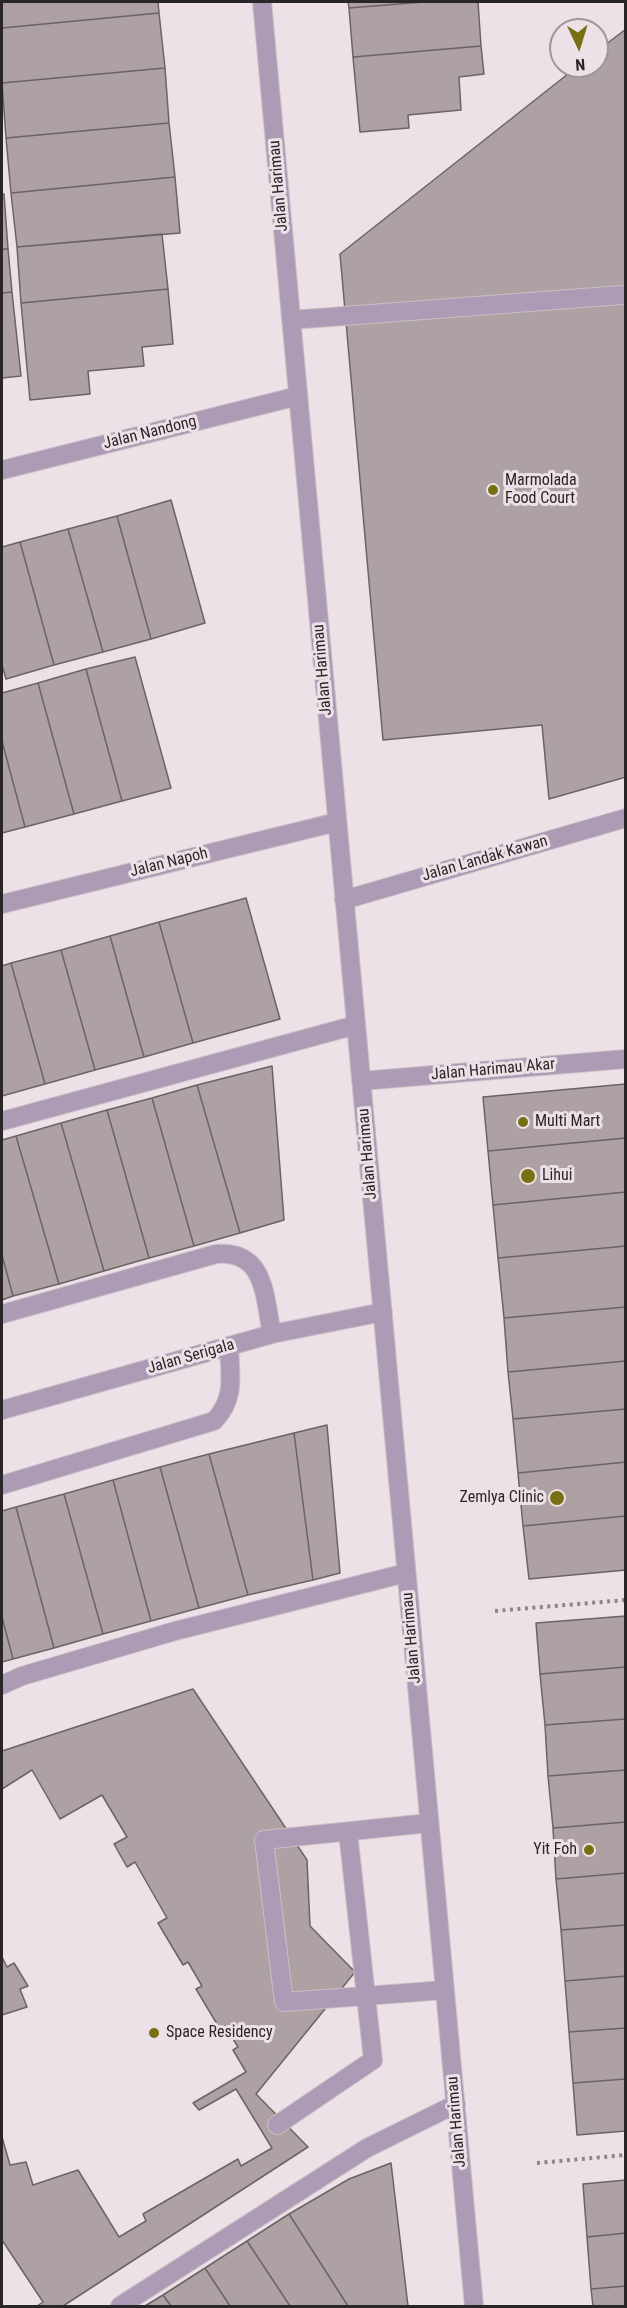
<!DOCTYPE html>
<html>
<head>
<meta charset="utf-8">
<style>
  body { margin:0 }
  #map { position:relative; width:627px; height:2308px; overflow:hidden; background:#ece1e7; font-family:"Roboto Condensed",sans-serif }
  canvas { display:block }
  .frame { position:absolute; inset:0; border:3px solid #2a2628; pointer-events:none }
  .north { position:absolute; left:549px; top:18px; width:60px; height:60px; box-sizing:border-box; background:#ece1e7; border:2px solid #9e969b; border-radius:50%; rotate:176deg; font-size:16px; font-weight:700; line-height:24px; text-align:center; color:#2a2628 }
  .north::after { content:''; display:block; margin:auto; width:21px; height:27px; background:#767012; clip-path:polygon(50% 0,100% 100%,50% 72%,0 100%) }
</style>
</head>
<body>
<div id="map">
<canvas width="627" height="2308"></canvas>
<div class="frame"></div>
<div class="north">N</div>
</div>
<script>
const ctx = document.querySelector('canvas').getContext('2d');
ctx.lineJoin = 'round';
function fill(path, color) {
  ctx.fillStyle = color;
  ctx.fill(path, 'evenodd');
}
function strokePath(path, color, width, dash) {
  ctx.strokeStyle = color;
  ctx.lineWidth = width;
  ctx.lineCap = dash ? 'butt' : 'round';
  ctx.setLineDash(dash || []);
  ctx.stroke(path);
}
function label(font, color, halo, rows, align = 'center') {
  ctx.font = font + ' "Roboto Condensed",sans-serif';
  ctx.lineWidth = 6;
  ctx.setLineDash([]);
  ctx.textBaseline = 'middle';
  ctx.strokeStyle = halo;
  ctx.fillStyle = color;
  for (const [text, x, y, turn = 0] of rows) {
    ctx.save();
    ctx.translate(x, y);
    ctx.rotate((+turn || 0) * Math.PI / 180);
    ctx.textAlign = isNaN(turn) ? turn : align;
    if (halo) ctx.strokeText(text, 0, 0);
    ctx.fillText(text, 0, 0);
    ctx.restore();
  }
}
const building = new Path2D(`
  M 2,2 L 158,2 L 159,13 L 2,28 Z
  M 348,2 L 424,2 L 349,8 Z
  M 424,2 L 478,2 L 481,46 L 353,57 L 349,8 Z
  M 159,13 L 165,68 L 2,83 L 2,28 Z
  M 626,29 L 626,777 L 549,799 L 542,725 L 383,740 L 340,254 L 578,66 L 597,66 L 597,51 Z
  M 481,46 L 484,74 L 459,77 L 461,110 L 408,115 L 409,128 L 360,132 L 353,57 Z
  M 165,68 L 169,123 L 6,138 L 2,83 Z
  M 169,123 L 175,177 L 11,193 L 6,138 Z
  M 175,177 L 180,233 L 17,247 L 11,193 Z
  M 2,194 L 4,194 L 8,249 L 2,249 Z
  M 162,234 L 168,289 L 21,303 L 17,247 Z
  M 2,249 L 8,249 L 12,292 L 2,293 Z
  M 168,289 L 173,344 L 142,347 L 144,366 L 88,371 L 90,394 L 30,400 L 21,303 Z
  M 12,292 L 21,376 L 2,378 L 2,293 Z
  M 171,500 L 205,623 L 151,639 L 117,516 Z
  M 117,516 L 151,639 L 103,652 L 68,529 Z
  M 68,529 L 103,652 L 54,665 L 20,542 Z
  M 20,542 L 54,665 L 6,679 L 2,665 L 2,547 Z
  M 135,657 L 171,788 L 122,801 L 86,669 Z
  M 86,669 L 122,801 L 74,814 L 38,683 Z
  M 38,683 L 74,814 L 25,827 L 2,741 L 2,693 Z
  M 2,741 L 25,827 L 2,833 Z
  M 246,898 L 280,1019 L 193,1043 L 159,922 Z
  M 159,922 L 193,1043 L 144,1057 L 110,936 Z
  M 110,936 L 144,1057 L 95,1070 L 61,950 Z
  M 61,950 L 95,1070 L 45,1084 L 11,963 Z
  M 11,963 L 45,1084 L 2,1096 L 2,966 Z
  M 272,1066 L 284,1220 L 240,1233 L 197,1085 Z
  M 626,1084 L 626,1138 L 488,1151 L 483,1097 Z
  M 197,1085 L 240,1233 L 194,1246 L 152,1098 Z
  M 152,1098 L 194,1246 L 149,1258 L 107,1110 Z
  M 107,1110 L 149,1258 L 104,1271 L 61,1123 Z
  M 61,1123 L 104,1271 L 59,1284 L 16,1136 Z
  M 16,1136 L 59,1284 L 13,1296 L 2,1255 L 2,1140 Z
  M 626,1138 L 626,1192 L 493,1205 L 488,1151 Z
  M 626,1192 L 626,1246 L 498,1258 L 493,1205 Z
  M 626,1246 L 626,1307 L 504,1318 L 498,1258 Z
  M 2,1255 L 13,1296 L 2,1300 Z
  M 626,1307 L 626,1361 L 508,1372 L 504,1318 Z
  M 626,1361 L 626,1409 L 513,1419 L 508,1372 Z
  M 626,1409 L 626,1462 L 518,1473 L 513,1419 Z
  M 327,1425 L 340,1573 L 313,1580 L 294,1433 Z
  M 294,1433 L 313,1580 L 248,1595 L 209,1454 Z
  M 209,1454 L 248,1595 L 199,1608 L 160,1467 Z
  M 626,1462 L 626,1516 L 523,1526 L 518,1473 Z
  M 160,1467 L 199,1608 L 151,1621 L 113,1480 Z
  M 113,1480 L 151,1621 L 103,1634 L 64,1494 Z
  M 64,1494 L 103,1634 L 54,1648 L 16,1507 Z
  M 16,1507 L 54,1648 L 13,1659 L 2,1617 L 2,1511 Z
  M 626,1516 L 626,1570 L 529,1579 L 523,1526 Z
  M 626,1616 L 626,1667 L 540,1674 L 536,1623 Z
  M 2,1617 L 13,1659 L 2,1662 Z
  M 626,1667 L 626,1719 L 545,1725 L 540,1674 Z
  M 193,1689 L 307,1860 L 310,1926 L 355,1972 L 256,2094 L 308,2147 L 63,2306 L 2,2306 L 2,1751 Z
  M 626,1719 L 626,1770 L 548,1776 L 545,1725 Z
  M 32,1770 L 60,1819 L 102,1795 L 127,1837 L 114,1844 L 127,1867 L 135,1862 L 167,1918 L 158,1923 L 183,1965 L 188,1962 L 202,1986 L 196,1989 L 220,2029 L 225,2026 L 238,2047 L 233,2050 L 246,2072 L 193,2103 L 199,2110 L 236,2089 L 272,2148 L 241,2166 L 238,2159 L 143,2214 L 146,2221 L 119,2237 L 78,2170 L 33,2185 L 26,2162 L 10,2165 L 2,2137 L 2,2015 L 27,2007 L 20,1989 L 28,1986 L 14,1963 L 7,1967 L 2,1957 L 2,1789 Z
  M 626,1770 L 626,1822 L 553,1828 L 548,1776 Z
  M 626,1822 L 626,1873 L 556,1879 L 553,1828 Z
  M 626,1873 L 626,1925 L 561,1930 L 556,1879 Z
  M 626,1925 L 626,1976 L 565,1981 L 561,1930 Z
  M 626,1976 L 626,2028 L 569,2032 L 565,1981 Z
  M 626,2028 L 626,2079 L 573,2083 L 569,2032 Z
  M 626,2079 L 626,2131 L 577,2135 L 573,2083 Z
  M 391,2163 L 408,2306 L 348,2306 L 289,2214 L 349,2179 Z
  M 626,2180 L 626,2233 L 587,2237 L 583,2184 Z
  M 289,2214 L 348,2306 L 290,2306 L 247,2241 Z
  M 626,2233 L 626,2286 L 591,2289 L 587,2237 Z
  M 2,2240 L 43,2302 L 37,2306 L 2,2306 Z
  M 247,2241 L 290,2306 L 230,2306 L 205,2268 Z
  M 205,2268 L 230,2306 L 171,2306 L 163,2295 Z
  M 626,2286 L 626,2306 L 593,2306 L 591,2289 Z
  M 163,2295 L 171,2306 L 145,2306 Z`);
fill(building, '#aea1a3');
strokePath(building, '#6d6264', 1.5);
const minor = new Path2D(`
  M 262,2 L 474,2306
  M 291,320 L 622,295
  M 2,470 L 298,396
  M 344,900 L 626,818
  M 2,904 L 337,822
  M 361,1081 L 626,1059
  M 2,1121 L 356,1025
  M 2,1314 L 216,1254 C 266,1250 264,1296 272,1334
  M 2,1410 L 272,1334 L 383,1312
  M 2,1485 L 214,1421 C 236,1398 230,1376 229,1346
  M 2,1685 L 22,1676 L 175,1631 L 406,1573
  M 429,1823 L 264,1840 L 284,2002 L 445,1990
  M 277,2125 L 373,2060 L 348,1832
  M 120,2306 L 367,2148 L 456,2104`);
strokePath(minor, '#c9bfc5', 20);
strokePath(new Path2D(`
  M 495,1611 L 626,1600
  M 537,2163 L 626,2155`), '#8c8589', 4, [3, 4.5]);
strokePath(minor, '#ad9ab5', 18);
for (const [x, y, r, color] of [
  [493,490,6,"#767012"],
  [523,1122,6,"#767012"],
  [528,1176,8,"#767012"],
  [557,1498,8,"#767012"],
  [589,1850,6,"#767012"],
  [154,2033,6,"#767012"]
]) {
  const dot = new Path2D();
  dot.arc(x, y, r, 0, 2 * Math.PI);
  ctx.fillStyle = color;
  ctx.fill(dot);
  strokePath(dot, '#ece1e7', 2);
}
label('16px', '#2a2628', '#ece1e7', [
  ["Jalan Harimau",279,186,-95],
  ["Jalan Nandong",150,433,-14],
  ["Jalan Harimau",323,670,-95],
  ["Jalan Landak Kawan",485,859,-16],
  ["Jalan Napoh",169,863,-14],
  ["Jalan Harimau Akar",493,1070,-5],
  ["Jalan Harimau",368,1154,-95],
  ["Jalan Serigala",191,1357,-16],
  ["Jalan Harimau",412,1638,-95],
  ["Jalan Harimau",457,2122,-95]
]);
label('16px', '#2a2628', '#ece1e7', [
  ["Marmolada",505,481],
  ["Food Court",505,499],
  ["Multi Mart",535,1122],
  ["Lihui",542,1176],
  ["Zemlya Clinic",544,1498,"right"],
  ["Yit Foh",577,1850,"right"],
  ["Space Residency",166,2033]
], 'left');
</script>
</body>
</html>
